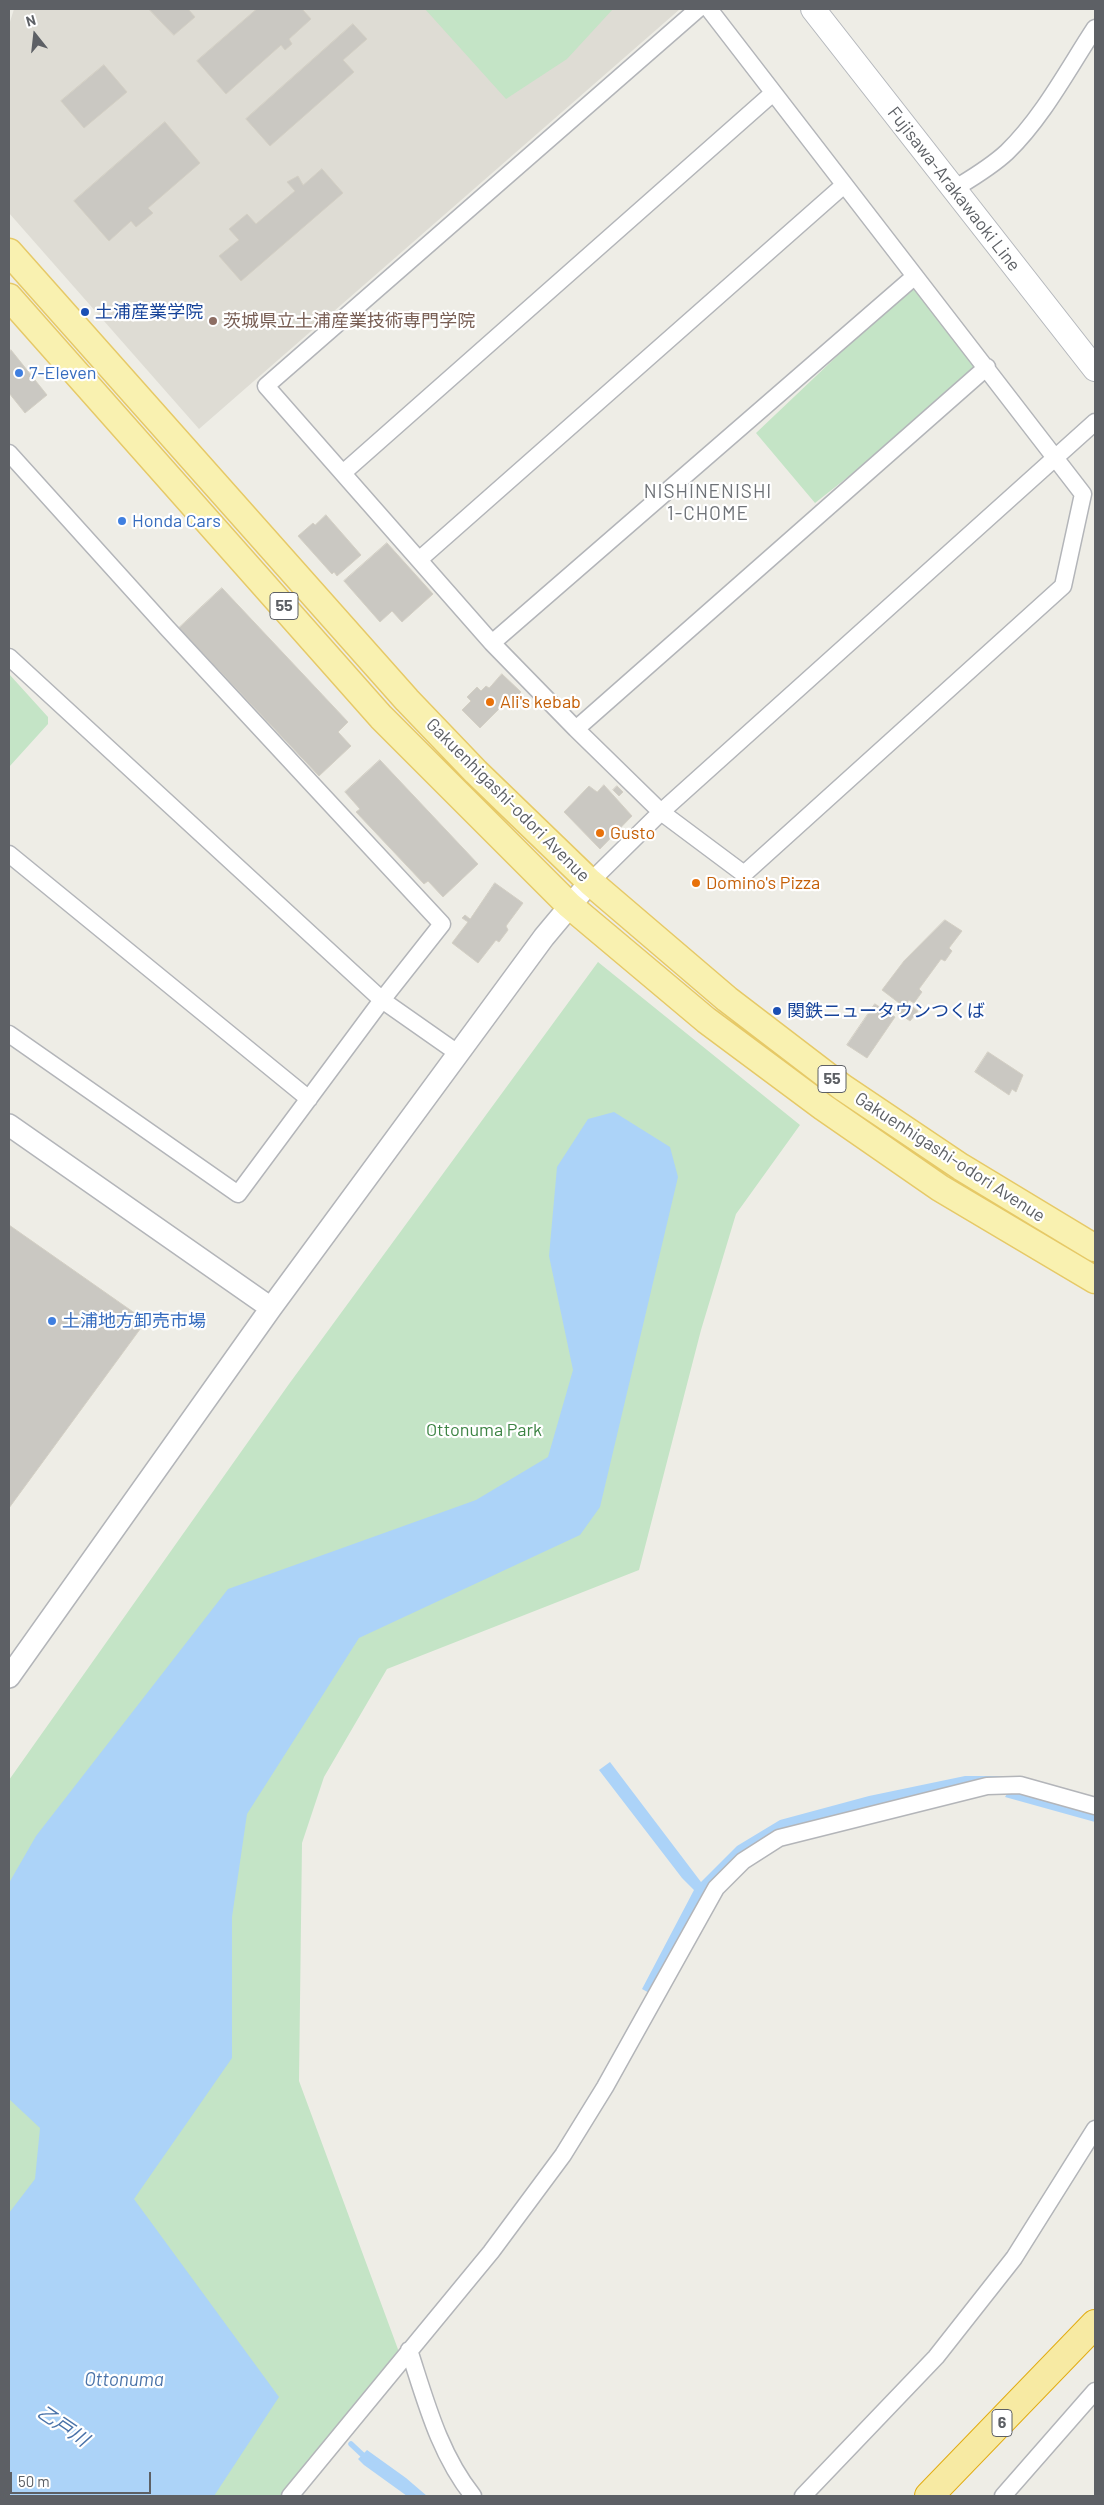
<!DOCTYPE html>
<html>
<head>
<meta charset="utf-8">
<style>
  body { margin:0 }
  #map { position:relative; width:1104px; height:2505px; overflow:hidden; background:#eeede6; font-family:Barlow,sans-serif }
  canvas { display:block }
  .frame { position:absolute; inset:0; border:10px solid #5d6065; pointer-events:none }
  .north { position:absolute; left:10px; top:10px; width:50px; height:50px; -webkit-text-stroke:4px #fff; paint-order:stroke; rotate:344deg; font-size:14px; font-weight:700; line-height:20px; text-align:center; color:#5d6065 }
  .north::after { content:''; display:block; margin:auto; width:18px; height:22px; background:#5d6065; clip-path:polygon(50% 0,100% 100%,50% 72%,0 100%) }
  .scale { position:absolute; left:10px; top:2472px; width:141px; height:22px; box-sizing:border-box; border:2px solid #5d6065; border-top:0; padding-left:6px; font-size:15px; line-height:18px; white-space:nowrap; color:#5d6065; -webkit-text-stroke:4px #fff; paint-order:stroke }
</style>
</head>
<body>
<div id="map">
<canvas width="1104" height="2505"></canvas>
<div class="frame"></div>
<div class="north">N</div>
<div class="scale">50 m</div>
</div>
<script>
const ctx = document.querySelector('canvas').getContext('2d');
ctx.lineJoin = 'round';
function fill(path, color) {
  ctx.fillStyle = color;
  ctx.fill(path, 'evenodd');
}
function strokePath(path, color, width, dash) {
  ctx.strokeStyle = color;
  ctx.lineWidth = width;
  ctx.lineCap = dash ? 'butt' : 'round';
  ctx.setLineDash(dash || []);
  ctx.stroke(path);
}
function label(font, color, halo, rows, align = 'center') {
  ctx.font = font + ' Barlow,"Noto Sans JP",sans-serif';
  ctx.lineWidth = 4.5;
  ctx.setLineDash([]);
  ctx.textBaseline = 'middle';
  ctx.strokeStyle = halo;
  ctx.fillStyle = color;
  for (const [text, x, y, turn = 0] of rows) {
    ctx.save();
    ctx.translate(x, y);
    ctx.rotate((+turn || 0) * Math.PI / 180);
    ctx.textAlign = isNaN(turn) ? turn : align;
    if (halo) ctx.strokeText(text, 0, 0);
    ctx.fillText(text, 0, 0);
    ctx.restore();
  }
}
fill(new Path2D(`
  M 14,9 L 680,9 L 199,429 L 9,213 L 9,25 Z`), '#dedcd4');
fill(new Path2D(`
  M 425,9 L 613,9 L 567,59 L 506,99 Z
  M 914,283 L 982,371 L 815,503 L 756,433 Z
  M 9,674 L 48,717 L 48,724 L 9,767 Z
  M 598,962 L 800,1125 L 736,1214 L 701,1330 L 639,1570 L 387,1669 L 324,1777 L 302,1843 L 299,2081 L 399,2352 L 284,2496 L 9,2496 L 9,1780 L 289,1384 Z`), '#c4e4c6');
fill(new Path2D(`
  M 614,1112 L 670,1147 L 678,1177 L 600,1507 L 580,1535 L 359,1638 L 247,1814 L 232,1917 L 232,2058 L 134,2199 L 279,2397 L 214,2496 L 9,2496 L 9,2213 L 35,2179 L 40,2128 L 9,2099 L 9,1883 L 36,1836 L 228,1589 L 476,1500 L 548,1457 L 573,1370 L 549,1256 L 557,1167 L 588,1119 Z
  M 610,1762 L 701,1882 L 737,1846 L 780,1820 L 869,1796 L 965,1776 L 1019,1776 L 1018,1791 L 1095,1810 L 1095,1822 L 1005,1797 L 1018,1776 L 872,1807 L 745,1855 L 653,1995 L 642,1989 L 694,1890 L 682,1878 L 599,1770 Z
  M 367,2450 L 406,2478 L 427,2496 L 407,2496 L 364,2465 L 358,2459 Z`), '#acd3f8');
strokePath(new Path2D(`
  M 351,2444 L 368,2460`), '#acd3f8', 5.5);
const building = new Path2D(`
  M 149,9 L 188,9 L 195,17 L 174,35 Z
  M 257,9 L 302,9 L 311,19 L 289,39 L 292,44 L 285,50 L 281,45 L 226,94 L 197,61 Z
  M 353,24 L 367,39 L 343,60 L 354,72 L 270,146 L 246,119 Z
  M 104,65 L 127,92 L 84,128 L 61,101 Z
  M 165,122 L 200,163 L 148,208 L 153,213 L 136,227 L 131,221 L 109,241 L 74,201 Z
  M 322,169 L 343,193 L 241,281 L 219,256 L 239,240 L 229,229 L 247,214 L 256,224 L 295,191 L 287,182 L 298,176 L 303,185 Z
  M 11,350 L 47,395 L 25,413 L 9,393 L 9,353 Z
  M 326,515 L 361,555 L 337,576 L 334,572 L 332,574 L 298,536 L 313,523 L 315,525 Z
  M 387,543 L 433,594 L 402,622 L 392,611 L 380,622 L 344,581 Z
  M 222,588 L 348,722 L 338,732 L 351,746 L 319,776 L 179,628 Z
  M 502,674 L 521,692 L 507,706 L 505,703 L 480,728 L 462,710 L 471,701 L 467,697 L 477,687 L 481,691 L 486,686 L 489,688 Z
  M 380,760 L 478,864 L 443,897 L 428,881 L 424,884 L 356,812 L 360,809 L 345,792 Z
  M 604,785 L 632,816 L 600,849 L 564,812 L 589,786 L 597,792 Z
  M 617,786 L 623,792 L 619,796 L 613,790 Z
  M 495,883 L 523,903 L 506,926 L 508,930 L 499,942 L 496,940 L 478,963 L 452,943 L 468,922 L 462,918 L 465,915 L 470,919 Z
  M 945,920 L 962,931 L 949,948 L 952,951 L 945,961 L 941,959 L 919,989 L 922,992 L 914,1003 L 909,1000 L 907,1003 L 918,1011 L 910,1021 L 899,1013 L 903,1006 L 882,990 L 904,961 Z
  M 875,1004 L 895,1017 L 867,1058 L 847,1045 Z
  M 988,1052 L 1023,1075 L 1016,1092 L 1012,1089 L 1009,1095 L 975,1072 Z
  M 9,1225 L 146,1321 L 9,1508 Z`);
fill(building, '#cac8c2');
strokePath(building, '#d3cfc4', 1);
const minor = new Path2D(`
  M 698,9 L 266,386 L 492,643 L 576,729 L 661,812 L 744,874 L 1063,586 L 1083,494 L 709,9
  M 954,189 C 972,178 991,167 1007,152 C 1043,117 1068,69 1095,28
  M 9,453 L 167,628 L 442,924 L 382,1000 L 238,1194 L 9,1034
  M 344,472 L 773,93
  M 420,559 L 844,185
  M 492,643 L 915,276
  M 9,657 L 382,1000 L 459,1054
  M 576,729 L 987,367
  M 9,854 L 309,1099
  M 590,882 L 661,812 L 1095,422
  M 409,2350 C 426,2402 439,2453 473,2496
  M 290,2496 L 491,2252 L 563,2155 L 605,2087 L 716,1888 L 743,1861 L 779,1838 L 987,1786 L 1020,1785 L 1095,1806
  M 803,2496 L 936,2357 L 1014,2258 L 1095,2129
  M 1003,2496 L 1095,2391`);
const tertiary = new Path2D(`
  M 9,1125 L 271,1308
  M 9,1677 L 271,1308 L 544,937 L 590,882`);
const secondary = new Path2D(`
  M 813,9 L 1095,369`);
const primary = new Path2D(`
  M 9,252 L 407,700 L 476,772 L 590,882 L 727,999 L 842,1087 L 961,1167 L 1095,1248
  M 9,297 L 381,717 L 569,905 L 706,1020 L 823,1107 L 940,1188 L 1095,1280`);
const trunk = new Path2D(`
  M 929,2496 L 1095,2324`);
strokePath(minor, '#b3b5b9', 19);
strokePath(tertiary, '#b3b5b9', 24);
strokePath(secondary, '#b4b7bc', 26);
strokePath(primary, '#e6c967', 29);
strokePath(trunk, '#e2ac12', 30);
strokePath(minor, '#fff', 16);
strokePath(tertiary, '#fff', 21);
strokePath(secondary, '#fff', 24);
strokePath(primary, '#f9f1b0', 26);
strokePath(trunk, '#f7eaa3', 28);
for (const [x, y, r, color] of [
  [85,312,5,"#1a4fb4"],
  [213,321,5,"#8d6e63"],
  [19,373,5,"#3f7fe0"],
  [122,521,5,"#3f7fe0"],
  [490,702,5,"#e8710a"],
  [600,833,5,"#e8710a"],
  [696,883,5,"#e8710a"],
  [777,1011,5,"#1a4fb4"],
  [52,1321,5,"#3f7fe0"]
]) {
  const dot = new Path2D();
  dot.arc(x, y, r, 0, 2 * Math.PI);
  ctx.fillStyle = color;
  ctx.fill(dot);
  strokePath(dot, '#fff', 2);
}
for (const [x, y, w] of [
  [284,606,28],
  [832,1079,28],
  [1002,2423,20]
]) {
  const box = new Path2D();
  box.roundRect(x - w / 2, y - 13.5, w, 27, 4);
  ctx.fillStyle = '#fff';
  ctx.fill(box);
  strokePath(box, '#5d6065', 1);
}
label('bold 16px', '#5d6065', null, [
  ["55",284,606],
  ["55",832,1079],
  ["6",1002,2423]
]);
label('18px', '#5d6065', '#fff', [
  ["Fujisawa-Arakawaoki Line",954,189,52],
  ["Gakuenhigashi-odori Avenue",508,800,45],
  ["Gakuenhigashi-odori Avenue",950,1157,33]
]);
label('18px', '#164399', '#fff', [
  ["土浦産業学院",95,312],
  ["関鉄ニュータウンつくば",787,1011]
], 'left');
label('18px', '#785e54', '#fff', [
  ["茨城県立土浦産業技術専門学院",223,321]
], 'left');
label('18px', '#366cbe', '#fff', [
  ["7-Eleven",29,373],
  ["Honda Cars",132,521],
  ["土浦地方卸売市場",62,1321]
], 'left');
label('18px', '#c56008', '#fff', [
  ["Ali's kebab",500,702],
  ["Gusto",610,833],
  ["Domino's Pizza",706,883]
], 'left');
label('18px', '#3d8444', '#fff', [
  ["Ottonuma Park",484,1430]
]);
ctx.letterSpacing = '1px';
label('19px', '#6e7277', '#fff', [
  ["NISHINENISHI",708,492],
  ["1-CHOME",708,514]
]);
ctx.letterSpacing = '0px';
label('italic 19px', '#4a73a9', '#fff', [
  ["Ottonuma",124,2380],
  ["乙戸川",63,2426,34]
]);
</script>
</body>
</html>
